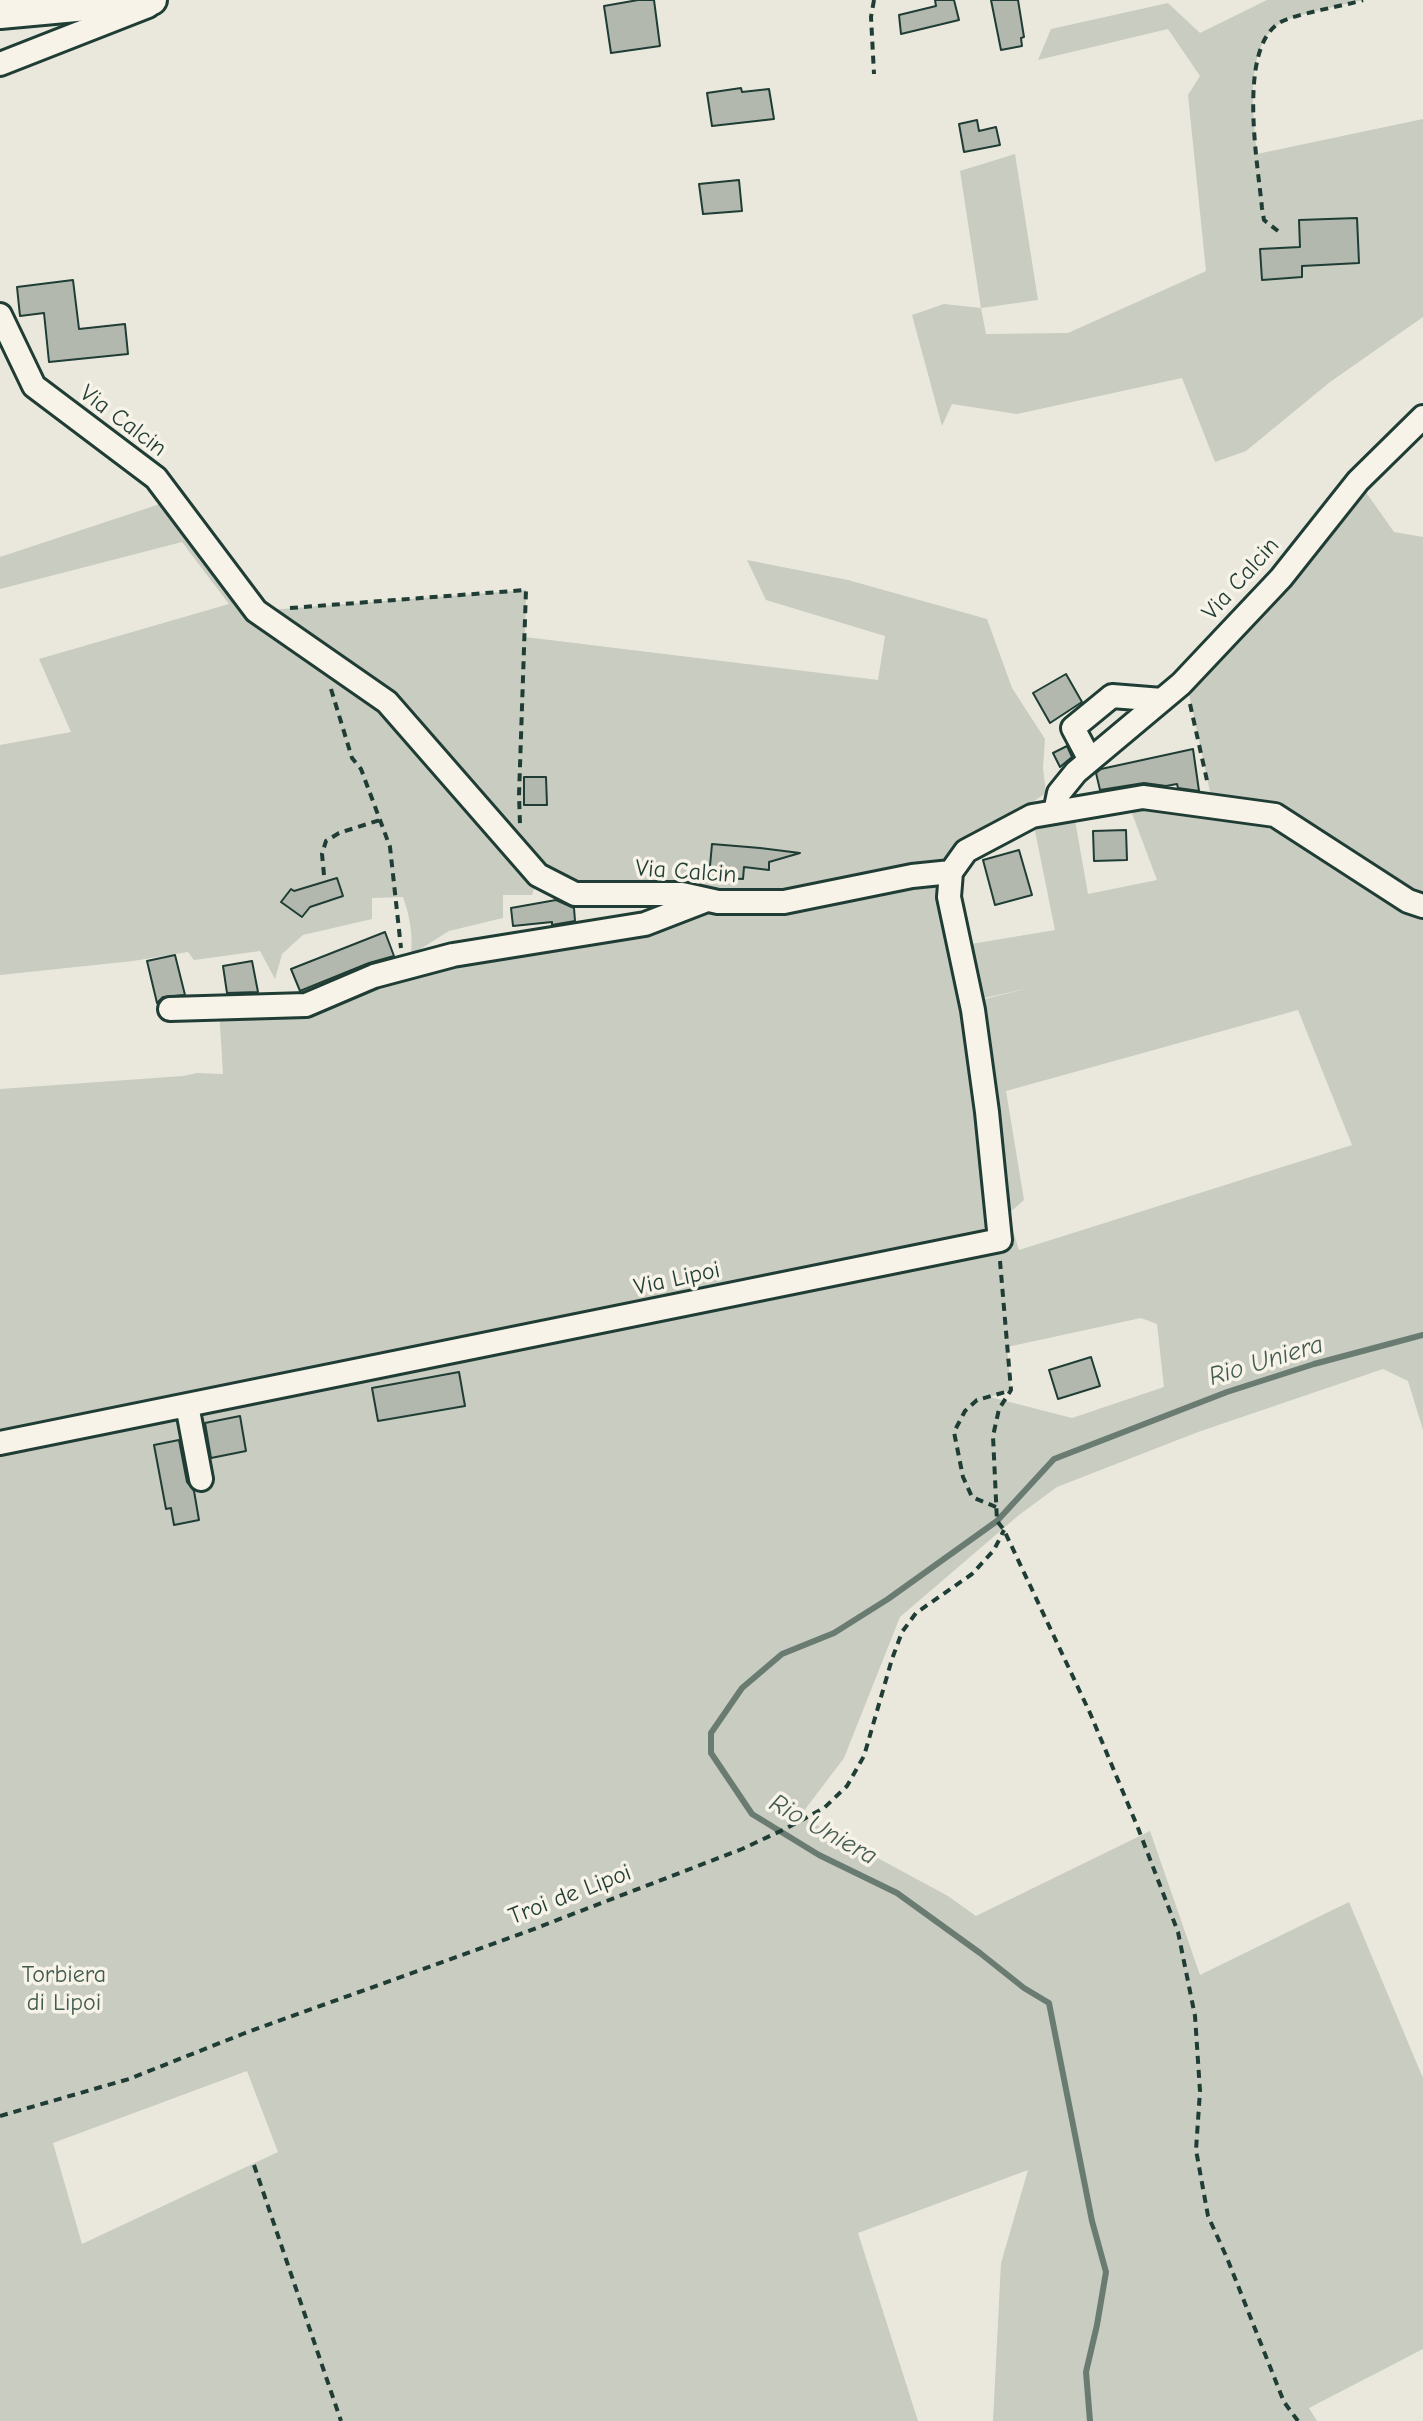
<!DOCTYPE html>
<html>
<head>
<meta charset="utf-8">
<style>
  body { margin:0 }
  canvas { display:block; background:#eae8dd }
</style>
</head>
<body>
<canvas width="1423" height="2421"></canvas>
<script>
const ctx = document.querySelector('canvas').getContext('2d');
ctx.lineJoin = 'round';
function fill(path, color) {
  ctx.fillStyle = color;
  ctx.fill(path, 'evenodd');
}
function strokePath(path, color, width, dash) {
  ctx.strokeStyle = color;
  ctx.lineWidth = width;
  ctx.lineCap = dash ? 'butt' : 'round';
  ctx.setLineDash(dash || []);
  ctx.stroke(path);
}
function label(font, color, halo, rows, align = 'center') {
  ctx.font = font + ' "Comic Neue",sans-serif';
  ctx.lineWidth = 7;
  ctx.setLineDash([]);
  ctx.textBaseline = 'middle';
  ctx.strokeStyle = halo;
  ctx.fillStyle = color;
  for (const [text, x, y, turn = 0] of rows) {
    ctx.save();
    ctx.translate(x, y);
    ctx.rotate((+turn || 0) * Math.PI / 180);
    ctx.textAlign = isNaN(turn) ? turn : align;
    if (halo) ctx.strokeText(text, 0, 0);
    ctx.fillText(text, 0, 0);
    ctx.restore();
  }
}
fill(new Path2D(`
  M 1267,0 L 1363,0 C 1344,5 1292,15 1279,24 C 1243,48 1254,118 1257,154 L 1423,119 L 1423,317 L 1330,382 L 1246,451 L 1215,462 L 1182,378 L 1017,414 L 952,404 L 942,426 L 912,315 L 944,304 L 981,308 L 960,171 L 1015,154 L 1038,300 L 981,308 L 986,334 L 1068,333 L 1206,271 L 1188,95 L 1200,76 L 1168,29 L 1038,60 L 1051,29 L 1168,3 L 1200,33 Z
  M 1358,481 L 1394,532 L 1423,537 L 1423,1430 L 1408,1381 L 1383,1369 L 1198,1432 L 1057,1487 L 1019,1515 L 900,1617 L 844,1758 L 800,1816 L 948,1896 L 976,1916 L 1150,1831 L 1200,1975 L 1349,1902 L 1423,2078 L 1423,2349 L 1309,2408 L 1317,2421 L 993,2421 L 1001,2263 L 1028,2170 L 858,2233 L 918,2421 L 0,2421 L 0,1089 L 183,1076 L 197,1073 L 223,1074 L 219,1008 L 306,1005 L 707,900 L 575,894 L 538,875 L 532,895 L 503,895 L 503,918 L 449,931 L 411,955 C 413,934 410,917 403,897 L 372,898 L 372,919 L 303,935 L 282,954 L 275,979 L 260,951 L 194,960 L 188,952 L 133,961 L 0,975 L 0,745 L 71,732 L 39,659 L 229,604 L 182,542 L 0,589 L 0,557 L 172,500 L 256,611 L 526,590 L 525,637 L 878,680 L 885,636 L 766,600 L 747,560 L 848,580 L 987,619 L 1012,688 L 1045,739 L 1043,768 L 1046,793 L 948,860 L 961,1005 L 1029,988 L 971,1001 L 959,946 L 1055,930 L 1032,816 L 1073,809 L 1088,894 L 1157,880 L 1127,800 L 1213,806 L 1188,689 ZM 1298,1010 L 1352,1145 L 1019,1250 L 1008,1214 L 1024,1200 L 1006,1091 ZM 1141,1318 L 1157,1324 L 1164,1387 L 1072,1418 L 990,1397 L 1011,1390 L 1007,1347 ZM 247,2071 L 278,2152 L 82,2244 L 53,2143 Z`), '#c8ccc1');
strokePath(new Path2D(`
  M 1090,2421 L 1086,2372 L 1097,2325 L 1106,2272 L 1092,2221 L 1049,2003 L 1024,1988 L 980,1953 L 897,1893 L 819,1855 L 752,1814 L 711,1753 L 711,1733 L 742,1688 L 782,1654 L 834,1633 L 888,1599 L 997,1521 L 1054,1459 L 1227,1392 L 1314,1364 L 1423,1335`), '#6a7c72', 6);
const building = new Path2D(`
  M 638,0 L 654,0 L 660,46 L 611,53 L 604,6 Z
  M 935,0 L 954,0 L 959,20 L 901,34 L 899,15 L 936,6 Z
  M 991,0 L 1018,0 L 1024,37 L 1021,38 L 1022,46 L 1001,50 Z
  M 741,88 L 742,92 L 769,89 L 774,119 L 712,126 L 707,93 Z
  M 977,120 L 979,131 L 996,127 L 1000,145 L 964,152 L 959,124 Z
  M 739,180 L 742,211 L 703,214 L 699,184 Z
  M 1357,218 L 1359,263 L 1302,266 L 1302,277 L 1262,280 L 1260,249 L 1300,247 L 1299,220 Z
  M 73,280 L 79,329 L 125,324 L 128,354 L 49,362 L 44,313 L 20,316 L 17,287 Z
  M 1066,674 L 1082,702 L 1050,723 L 1033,693 Z
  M 1067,746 L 1072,757 L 1060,767 L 1053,753 Z
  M 1193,749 L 1199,791 L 1178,788 L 1177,784 L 1166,786 L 1144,783 L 1100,790 L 1096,773 L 1101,769 Z
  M 524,777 L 546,777 L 547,805 L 524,805 Z
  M 1126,830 L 1127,860 L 1094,861 L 1093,831 Z
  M 712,844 L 760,848 L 800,853 L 769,862 L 769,870 L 744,867 L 743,879 L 709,877 Z
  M 1019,850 L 1032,895 L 995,905 L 983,860 Z
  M 337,878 L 343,896 L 310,907 L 302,917 L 281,902 L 291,889 L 294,891 Z
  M 556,900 L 574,908 L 575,921 L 552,925 L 552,922 L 513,926 L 511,908 Z
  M 385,932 L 394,956 L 369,963 L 300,991 L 291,969 Z
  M 175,955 L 185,995 L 163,997 L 157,1003 L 147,961 Z
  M 252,961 L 258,992 L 227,993 L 223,966 Z
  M 1091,1357 L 1100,1386 L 1058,1399 L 1049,1370 Z
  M 459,1372 L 465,1406 L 378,1421 L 372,1388 Z
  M 240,1416 L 246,1451 L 211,1458 L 205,1423 Z
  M 179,1440 L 187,1482 L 194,1491 L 199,1520 L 174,1525 L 171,1508 L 166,1509 L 154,1445 Z`);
fill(building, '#b2b8ae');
strokePath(building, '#1f3d34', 2);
const minor = new Path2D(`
  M 0,64 L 148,6
  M 0,315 L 34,386 L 156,478 L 256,611 L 387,702 L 538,875 L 575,894 L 682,894 L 718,902 L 784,902 L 912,876 L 951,872
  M 1090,760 L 1073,728 L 1112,696 L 1162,700
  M 1055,812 L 1059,793 L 1076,772 L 1181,684 L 1281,578 L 1358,481 L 1423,417
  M 170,1009 L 306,1005 L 374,976 L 453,955 L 645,924 L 707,900
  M 187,1405 L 201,1479
  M 0,1443 L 1000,1240 L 987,1112 L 973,1010 L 949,897 L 951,872 L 966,851 L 1032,816 L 1143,797 L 1275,815 L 1408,901 L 1423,906`);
const major = new Path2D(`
  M 0,14 L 152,0`);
strokePath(minor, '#1f3d34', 28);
strokePath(major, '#1f3d34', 34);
strokePath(new Path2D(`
  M 874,0 L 871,17 L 874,74
  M 1278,231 L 1264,220 L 1262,208 C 1258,165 1237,50 1279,23 C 1293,14 1344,6 1363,0
  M 290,608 L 526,590 L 519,795 L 520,824
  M 331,689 L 352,758 L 361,769 L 390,847 L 401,948
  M 1190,704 L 1208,785
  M 324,875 L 322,854 L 326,841 L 339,833 L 380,820
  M 1000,1261 L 1011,1390 L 999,1409 L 993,1436 L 997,1521 L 1004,1530 L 1090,1713 L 1138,1828 L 1178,1932 L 1195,2016 L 1200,2091 L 1196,2150 L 1208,2216 L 1227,2258 L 1284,2402 L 1298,2421
  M 996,1507 L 972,1497 L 963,1477 L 954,1432 L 965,1411 L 977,1400 L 1009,1391
  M 0,2116 L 129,2079 L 245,2033 L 526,1932 L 742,1849 L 787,1828 L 824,1808 L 847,1786 L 864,1756 L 892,1659 L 902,1632 L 916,1613 L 972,1574 L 994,1550 L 1004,1530
  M 254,2165 L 341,2421`), '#1f3d34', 4, [8, 6]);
strokePath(minor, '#f7f3e8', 22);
strokePath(major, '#f7f3e8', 28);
label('24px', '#1f3d34', '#f7f3e8', [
  ["Via Calcin",123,421,37],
  ["Via Calcin",1241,579,-48],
  ["Via Calcin",686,872,4],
  ["Via Lipoi",677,1279,-12],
  ["Troi de Lipoi",570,1895,-21]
]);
label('24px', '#415a50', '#f7f3e8', [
  ["Torbiera",64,1975],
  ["di Lipoi",64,2003]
]);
label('italic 26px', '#445c53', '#f7f3e8', [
  ["Rio Uniera",1266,1361,-17],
  ["Rio Uniera",823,1830,29]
]);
</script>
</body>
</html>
